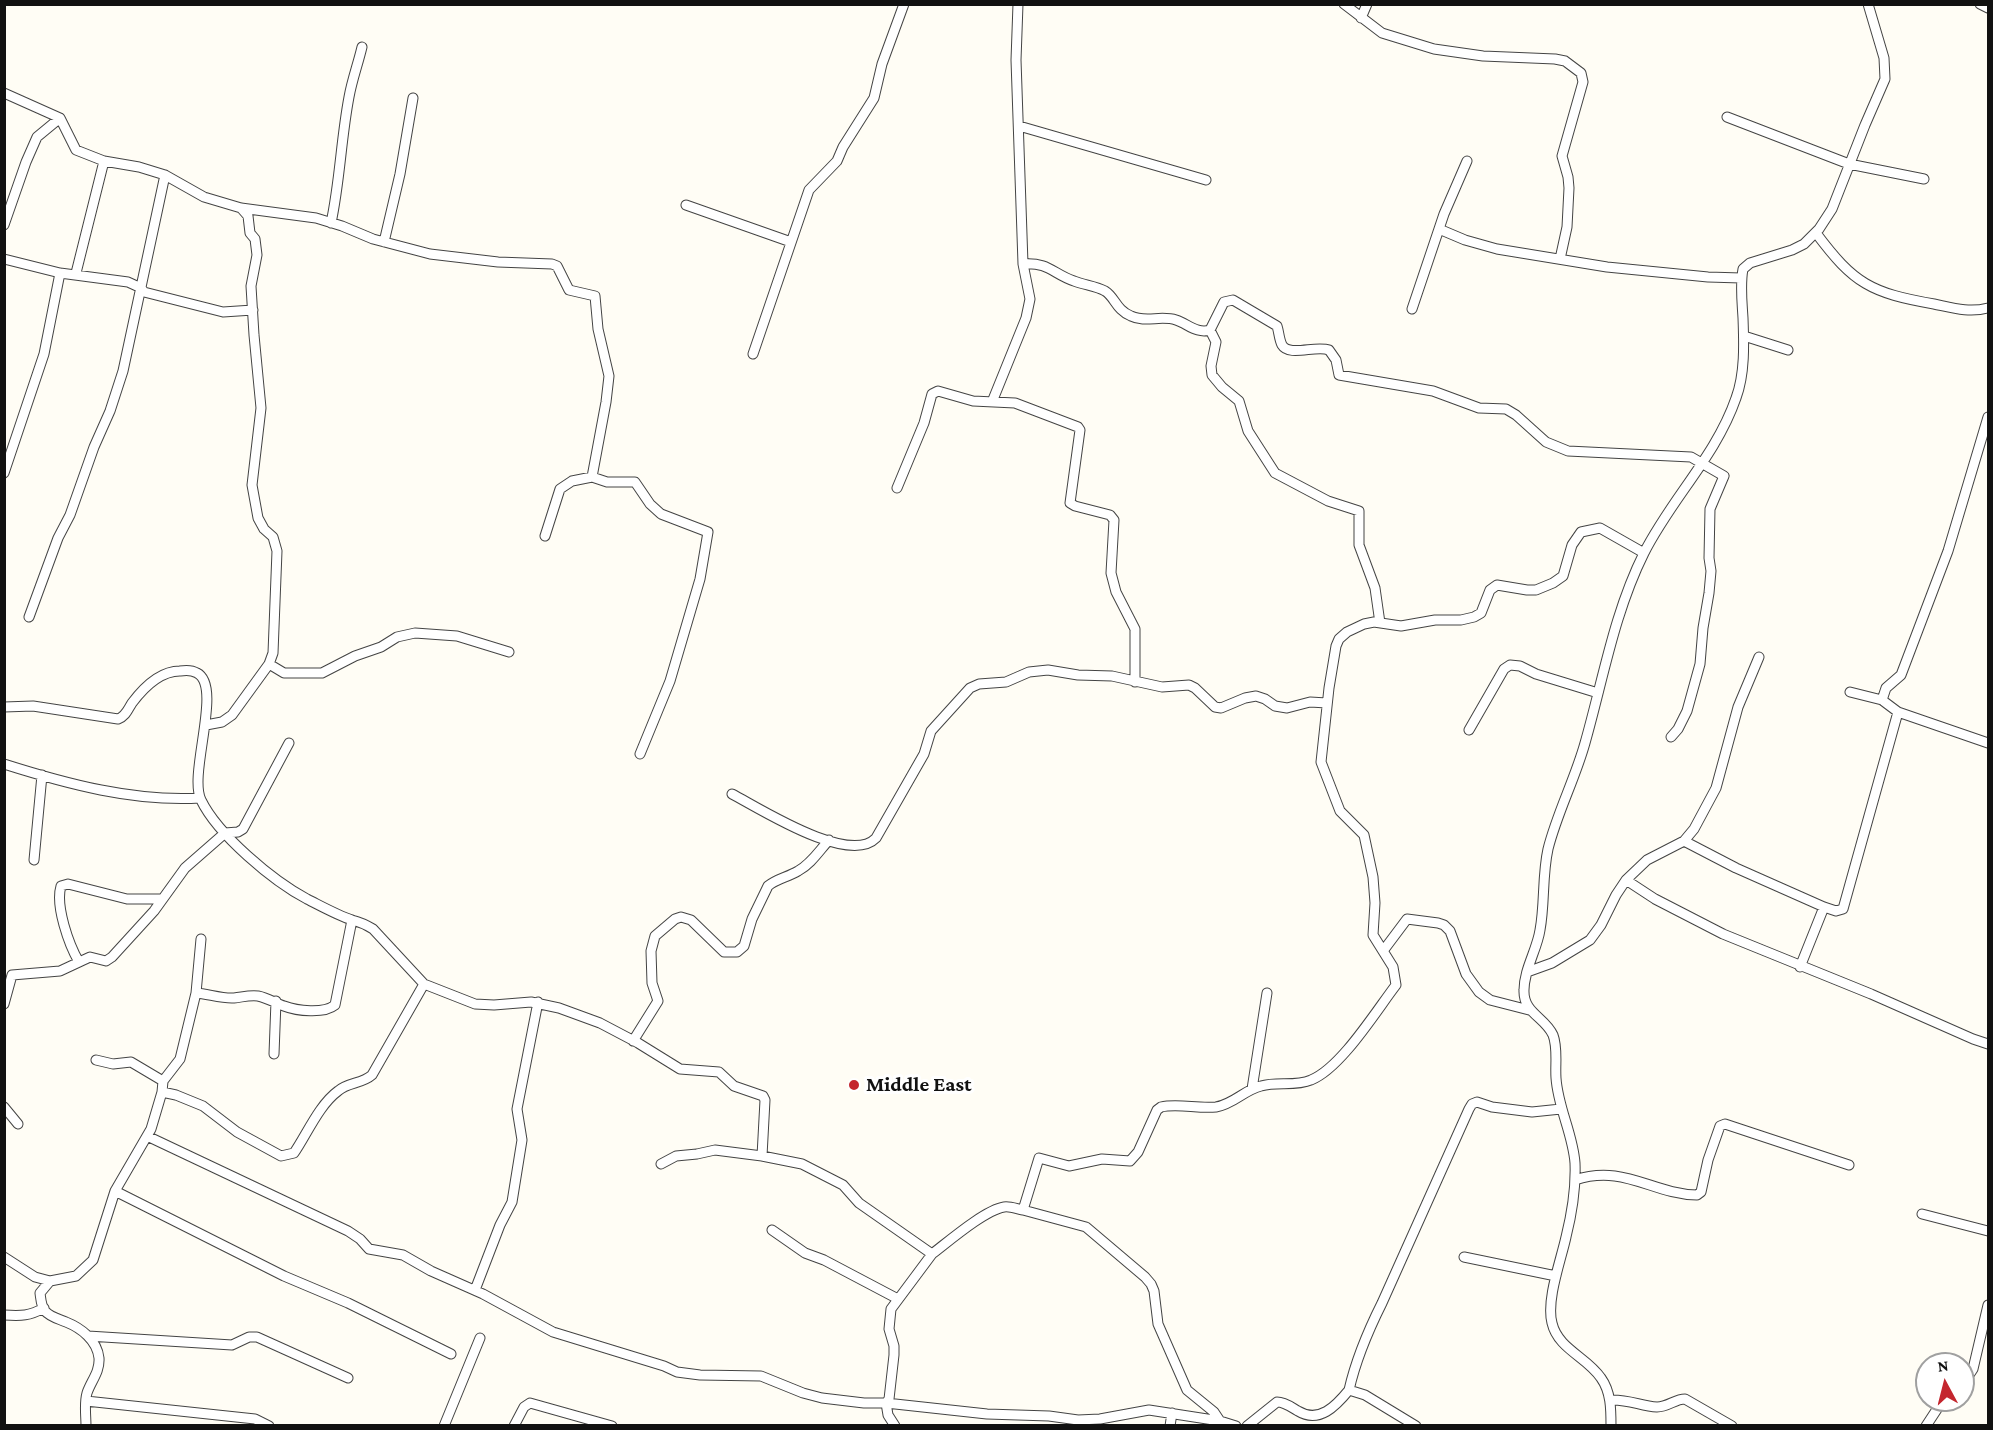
<!DOCTYPE html>
<html>
<head>
<meta charset="utf-8">
<style>
  body { margin:0 }
  #map { position:relative; width:1993px; height:1430px; overflow:hidden; background:#fffdf5; font-family:"Crimson Pro",serif }
  canvas { display:block }
  .frame { position:absolute; inset:0; border:6px solid #111; pointer-events:none }
  .north { position:absolute; left:1915px; top:1352px; width:60px; height:60px; box-sizing:border-box; background:#fff; border:2px solid #a0a0a0; border-radius:50%; rotate:353deg; font-size:16px; font-weight:700; line-height:24px; text-align:center; color:#111 }
  .north::after { content:''; display:block; margin:auto; width:21px; height:27px; background:#c4262e; clip-path:polygon(50% 0,100% 100%,50% 72%,0 100%) }
</style>
</head>
<body>
<div id="map">
<canvas width="1993" height="1430"></canvas>
<div class="frame"></div>
<div class="north">N</div>
</div>
<script>
const ctx = document.querySelector('canvas').getContext('2d');
ctx.lineJoin = 'round';
function strokePath(path, color, width, dash) {
  ctx.strokeStyle = color;
  ctx.lineWidth = width;
  ctx.lineCap = dash ? 'butt' : 'round';
  ctx.setLineDash(dash || []);
  ctx.stroke(path);
}
function label(font, color, halo, rows, align = 'center') {
  ctx.font = font + ' "Crimson Pro",serif';
  ctx.lineWidth = 6;
  ctx.setLineDash([]);
  ctx.textBaseline = 'middle';
  ctx.strokeStyle = halo;
  ctx.fillStyle = color;
  for (const [text, x, y, turn = 0] of rows) {
    ctx.save();
    ctx.translate(x, y);
    ctx.rotate((+turn || 0) * Math.PI / 180);
    ctx.textAlign = isNaN(turn) ? turn : align;
    if (halo) ctx.strokeText(text, 0, 0);
    ctx.fillText(text, 0, 0);
    ctx.restore();
  }
}
const minor = new Path2D(`
  M 1344,4 L 1382,33 L 1434,49 L 1483,56 L 1555,59 L 1565,61 L 1581,73 L 1583,82 L 1562,156 L 1568,177 L 1569,188 L 1567,227 L 1560,259
  M 1980,4 L 1988,8
  M 1361,18 L 1367,4
  M 4,93 L 60,118 L 76,150 L 104,161 L 139,167 L 165,175 L 204,197 L 241,208 L 316,218 L 342,226 L 373,239 L 430,254 L 498,262 L 552,264 L 557,266 L 569,290 L 595,296 L 598,329 L 609,376 L 606,402 L 592,477 L 572,481 L 560,489 L 545,536
  M 1727,117 L 1849,164 L 1924,179
  M 1019,126 L 1206,180
  M 686,205 L 791,242
  M 331,223 C 340,181 341,139 349,97 C 352,80 358,64 362,47
  M 4,225 L 26,162 L 37,137 L 60,118
  M 1439,229 L 1465,240 L 1497,249 L 1607,267 L 1708,277 L 1741,278
  M 1816,233 C 1854,284 1871,293 1934,304 C 1953,308 1969,313 1988,308
  M 384,242 L 400,174 L 413,98
  M 4,259 L 60,273 L 128,282 L 141,288 L 144,292 L 223,312 L 253,310
  M 1023,264 C 1049,262 1053,274 1074,281 C 1084,285 1096,286 1105,291 C 1115,297 1116,310 1131,316 C 1145,323 1161,315 1176,320 C 1188,324 1197,334 1210,330 L 1224,302 L 1233,300 L 1277,326 C 1279,332 1279,339 1282,345 C 1289,357 1316,345 1329,350 L 1336,360 L 1339,375 L 1433,391 L 1479,408 L 1506,409 L 1516,415 L 1546,442 L 1568,451 L 1691,457 L 1724,476 L 1710,509 L 1709,558 L 1711,571 L 1709,593 L 1703,628 L 1700,664 L 1687,711 L 1678,729 L 1671,737
  M 76,273 L 104,161
  M 1412,309 L 1444,214 L 1467,161
  M 1210,330 L 1216,342 L 1211,366 L 1212,375 L 1222,387 L 1239,401 L 1248,431 L 1275,473 L 1328,501 L 1359,511 L 1359,545 L 1375,588 L 1380,623
  M 1744,336 L 1788,350
  M 753,354 L 809,190 L 837,161 L 843,147 L 874,98 L 882,64 L 904,4
  M 992,402 L 1026,318 L 1030,299 L 1023,264 L 1016,60 L 1018,4
  M 4,473 L 44,354 L 60,273
  M 592,477 L 607,482 L 635,482 L 650,504 L 661,514 L 708,532 L 700,579 L 670,681 L 640,754
  M 897,488 L 924,423 L 932,394 L 938,391 L 973,401 L 1015,403 L 1078,427 L 1080,430 L 1070,503 L 1075,506 L 1110,515 L 1114,520 L 1111,573 L 1116,592 L 1135,629 L 1135,682
  M 29,617 L 58,538 L 70,515 L 94,447 L 110,411 L 123,371 L 165,175
  M 269,664 L 284,673 L 322,673 L 355,656 L 381,647 L 397,637 L 415,633 L 457,636 L 509,652
  M 1850,692 L 1882,700 L 1886,688 L 1901,675 L 1948,551 L 1988,417
  M 1882,700 L 1898,712 L 1988,743
  M 4,707 L 33,706 L 118,719 C 126,716 128,709 132,703 C 144,687 160,671 180,671 C 186,670 192,670 197,673 C 223,686 188,774 201,800 C 218,835 273,881 307,899 C 321,906 337,915 352,920 C 360,922 365,924 373,929 L 424,984 L 475,1004 L 494,1005 L 531,1002 L 559,1008 L 600,1023 L 638,1043 L 680,1069 L 719,1072 L 734,1086 L 763,1096 L 765,1100 L 762,1156
  M 206,725 L 222,722 L 232,715 L 269,664 L 273,653 L 277,551 L 273,537 L 264,529 L 258,518 L 252,485 L 261,408 L 254,335 L 251,286 L 257,255 L 255,239 L 250,233 L 248,216 L 241,208
  M 1469,730 L 1504,669 L 1510,665 L 1520,666 L 1536,674 L 1598,693
  M 4,764 C 67,784 134,802 200,798
  M 732,794 C 759,808 849,866 876,838 L 924,754 L 931,731 L 970,688 L 979,684 L 1006,682 L 1029,672 L 1048,670 L 1078,675 L 1112,676 L 1162,687 L 1189,685 L 1195,688 L 1215,707 L 1221,708 L 1245,698 L 1256,696 L 1265,699 L 1275,706 L 1287,708 L 1310,702 L 1327,703
  M 1684,841 L 1736,868 L 1824,907 L 1836,911 L 1843,909 L 1898,712
  M 34,860 L 42,775
  M 1626,880 L 1655,899 L 1723,934 L 1871,994 L 1973,1039 L 1988,1044
  M 1383,951 L 1373,935 L 1375,903 L 1373,877 L 1364,835 L 1340,811 L 1321,762 L 1329,688 L 1336,646 L 1339,639 L 1347,632 L 1364,624 L 1374,622 L 1401,626 L 1435,620 L 1461,620 L 1474,617 L 1481,613 L 1490,590 L 1497,585 L 1527,590 L 1536,590 L 1553,583 L 1563,576 L 1572,545 L 1581,532 L 1600,528 L 1644,553
  M 79,962 C 69,945 55,906 61,886 L 68,884 L 127,899 L 162,899
  M 1800,967 L 1824,907
  M 1527,972 L 1552,963 L 1590,940 L 1601,925 L 1616,895 L 1626,880 L 1647,860 L 1684,841 L 1694,829 L 1716,788 L 1738,707 L 1759,657
  M 196,993 L 201,939
  M 4,1004 L 12,975 L 60,971 L 90,957 L 106,961 L 112,957 L 154,911 L 185,868 L 225,833 L 238,832 L 243,829 L 289,743
  M 633,1041 L 658,1001 L 652,983 L 651,951 L 655,936 L 675,919 L 681,917 L 691,920 L 724,952 L 737,952 L 744,946 L 752,919 L 768,886 C 776,879 788,877 798,871 C 811,864 819,851 829,840
  M 274,1054 L 276,1001
  M 96,1060 L 113,1064 L 131,1062 L 163,1081
  M 1252,1089 L 1267,993
  M 162,1092 L 176,1095 L 203,1106 L 237,1132 L 281,1156 L 294,1153 C 307,1134 319,1105 338,1091 C 348,1082 362,1084 372,1075 L 424,984
  M 4,1107 L 18,1124
  M 147,1136 L 348,1231 L 360,1239 L 369,1249 L 403,1255 L 431,1271 L 483,1294 L 553,1332 L 664,1366 L 677,1372 L 700,1375 L 761,1376 L 803,1393 L 822,1398 L 864,1403 L 886,1403 L 889,1399 L 894,1355 L 894,1346 L 889,1329 L 891,1309 L 932,1254 L 859,1203 L 843,1185 L 802,1164 L 762,1156 L 715,1150 L 697,1154 L 676,1156 L 661,1164
  M 1575,1180 C 1624,1164 1652,1194 1697,1195 L 1701,1192 L 1708,1160 L 1720,1126 L 1725,1124 L 1849,1165
  M 115,1191 L 284,1276 L 348,1303 L 451,1354
  M 1023,1210 L 1086,1227 L 1145,1277 L 1151,1284 L 1154,1291 L 1158,1324 L 1187,1390 L 1214,1412 L 1220,1421
  M 1922,1214 L 1988,1231
  M 772,1230 L 805,1253 L 824,1260 L 898,1299
  M 932,1254 C 949,1241 985,1210 1004,1207 C 1010,1206 1017,1209 1023,1210 L 1039,1158 L 1069,1166 L 1102,1159 L 1130,1161 L 1138,1152 L 1157,1110 L 1161,1107 C 1178,1103 1198,1109 1216,1107 C 1234,1104 1244,1090 1261,1086 C 1277,1081 1295,1087 1311,1080 C 1341,1068 1376,1011 1396,985 L 1393,967 L 1383,951 L 1407,919 L 1438,923 L 1444,925 L 1450,931 L 1466,974 L 1479,992 L 1490,1000 L 1529,1010
  M 4,1257 L 35,1277 L 50,1281 L 76,1276 L 93,1260 L 115,1191 L 151,1129 L 162,1092 L 163,1081 L 180,1059 L 196,993 C 208,994 223,999 234,998 C 243,997 249,995 258,996 C 268,998 275,1003 284,1006 C 297,1011 324,1014 335,1005 L 352,920
  M 1464,1257 L 1556,1276
  M 50,1281 L 40,1293 C 41,1300 41,1306 45,1311 C 50,1317 59,1319 66,1322 C 81,1328 97,1340 99,1358 C 100,1372 91,1381 87,1393 C 84,1403 86,1415 86,1426
  M 475,1290 L 500,1225 L 512,1202 L 522,1140 L 517,1109 L 538,1002
  M 4,1315 C 22,1316 29,1316 44,1308
  M 88,1336 L 232,1345 L 249,1337 L 257,1337 L 348,1378
  M 1963,1384 L 1973,1369 L 1988,1305
  M 1610,1400 C 1628,1399 1641,1406 1657,1407 C 1668,1407 1675,1399 1685,1399 L 1732,1426
  M 86,1401 L 255,1419 L 269,1426
  M 444,1426 L 480,1338
  M 514,1426 L 524,1407 L 530,1403 L 612,1426
  M 895,1426 L 888,1415 L 886,1403 L 987,1414 L 1049,1416 L 1078,1420 L 1100,1419 L 1149,1410 L 1220,1421 L 1236,1426
  M 1170,1426 L 1172,1413
  M 1247,1426 L 1277,1402 C 1285,1402 1291,1407 1298,1411 C 1319,1424 1336,1406 1349,1390
  M 1416,1426 L 1365,1395 L 1349,1390 C 1356,1359 1368,1331 1382,1303 L 1469,1109 L 1472,1104 L 1477,1102 L 1492,1107 L 1532,1112 L 1561,1109
  M 1611,1426 C 1611,1409 1611,1392 1601,1378 C 1587,1357 1558,1349 1552,1323 C 1546,1300 1561,1260 1566,1237 C 1572,1213 1576,1188 1575,1163 C 1573,1134 1558,1108 1556,1078 C 1555,1064 1558,1048 1553,1035 C 1545,1017 1523,1013 1524,990 C 1524,969 1537,950 1540,930 C 1545,903 1542,876 1548,849 C 1557,813 1575,779 1585,743 C 1603,680 1614,613 1644,553 C 1671,499 1716,456 1736,398 C 1745,374 1744,344 1743,318 C 1742,301 1740,285 1743,269 L 1750,263 L 1792,250 L 1804,244 L 1819,229 L 1832,209 L 1865,125 L 1885,79 L 1884,58 L 1868,4
  M 1926,1426 L 1943,1400`);
strokePath(minor, '#444', 11);
strokePath(minor, '#fff', 9);
for (const [x, y, r, color] of [
  [854,1085,6,"#c4262e"]
]) {
  const dot = new Path2D();
  dot.arc(x, y, r, 0, 2 * Math.PI);
  ctx.fillStyle = color;
  ctx.fill(dot);
  strokePath(dot, '#fff', 2);
}
label('bold 21px', '#111', '#fff', [
  ["Middle East",866,1085]
], 'left');
</script>
</body>
</html>
